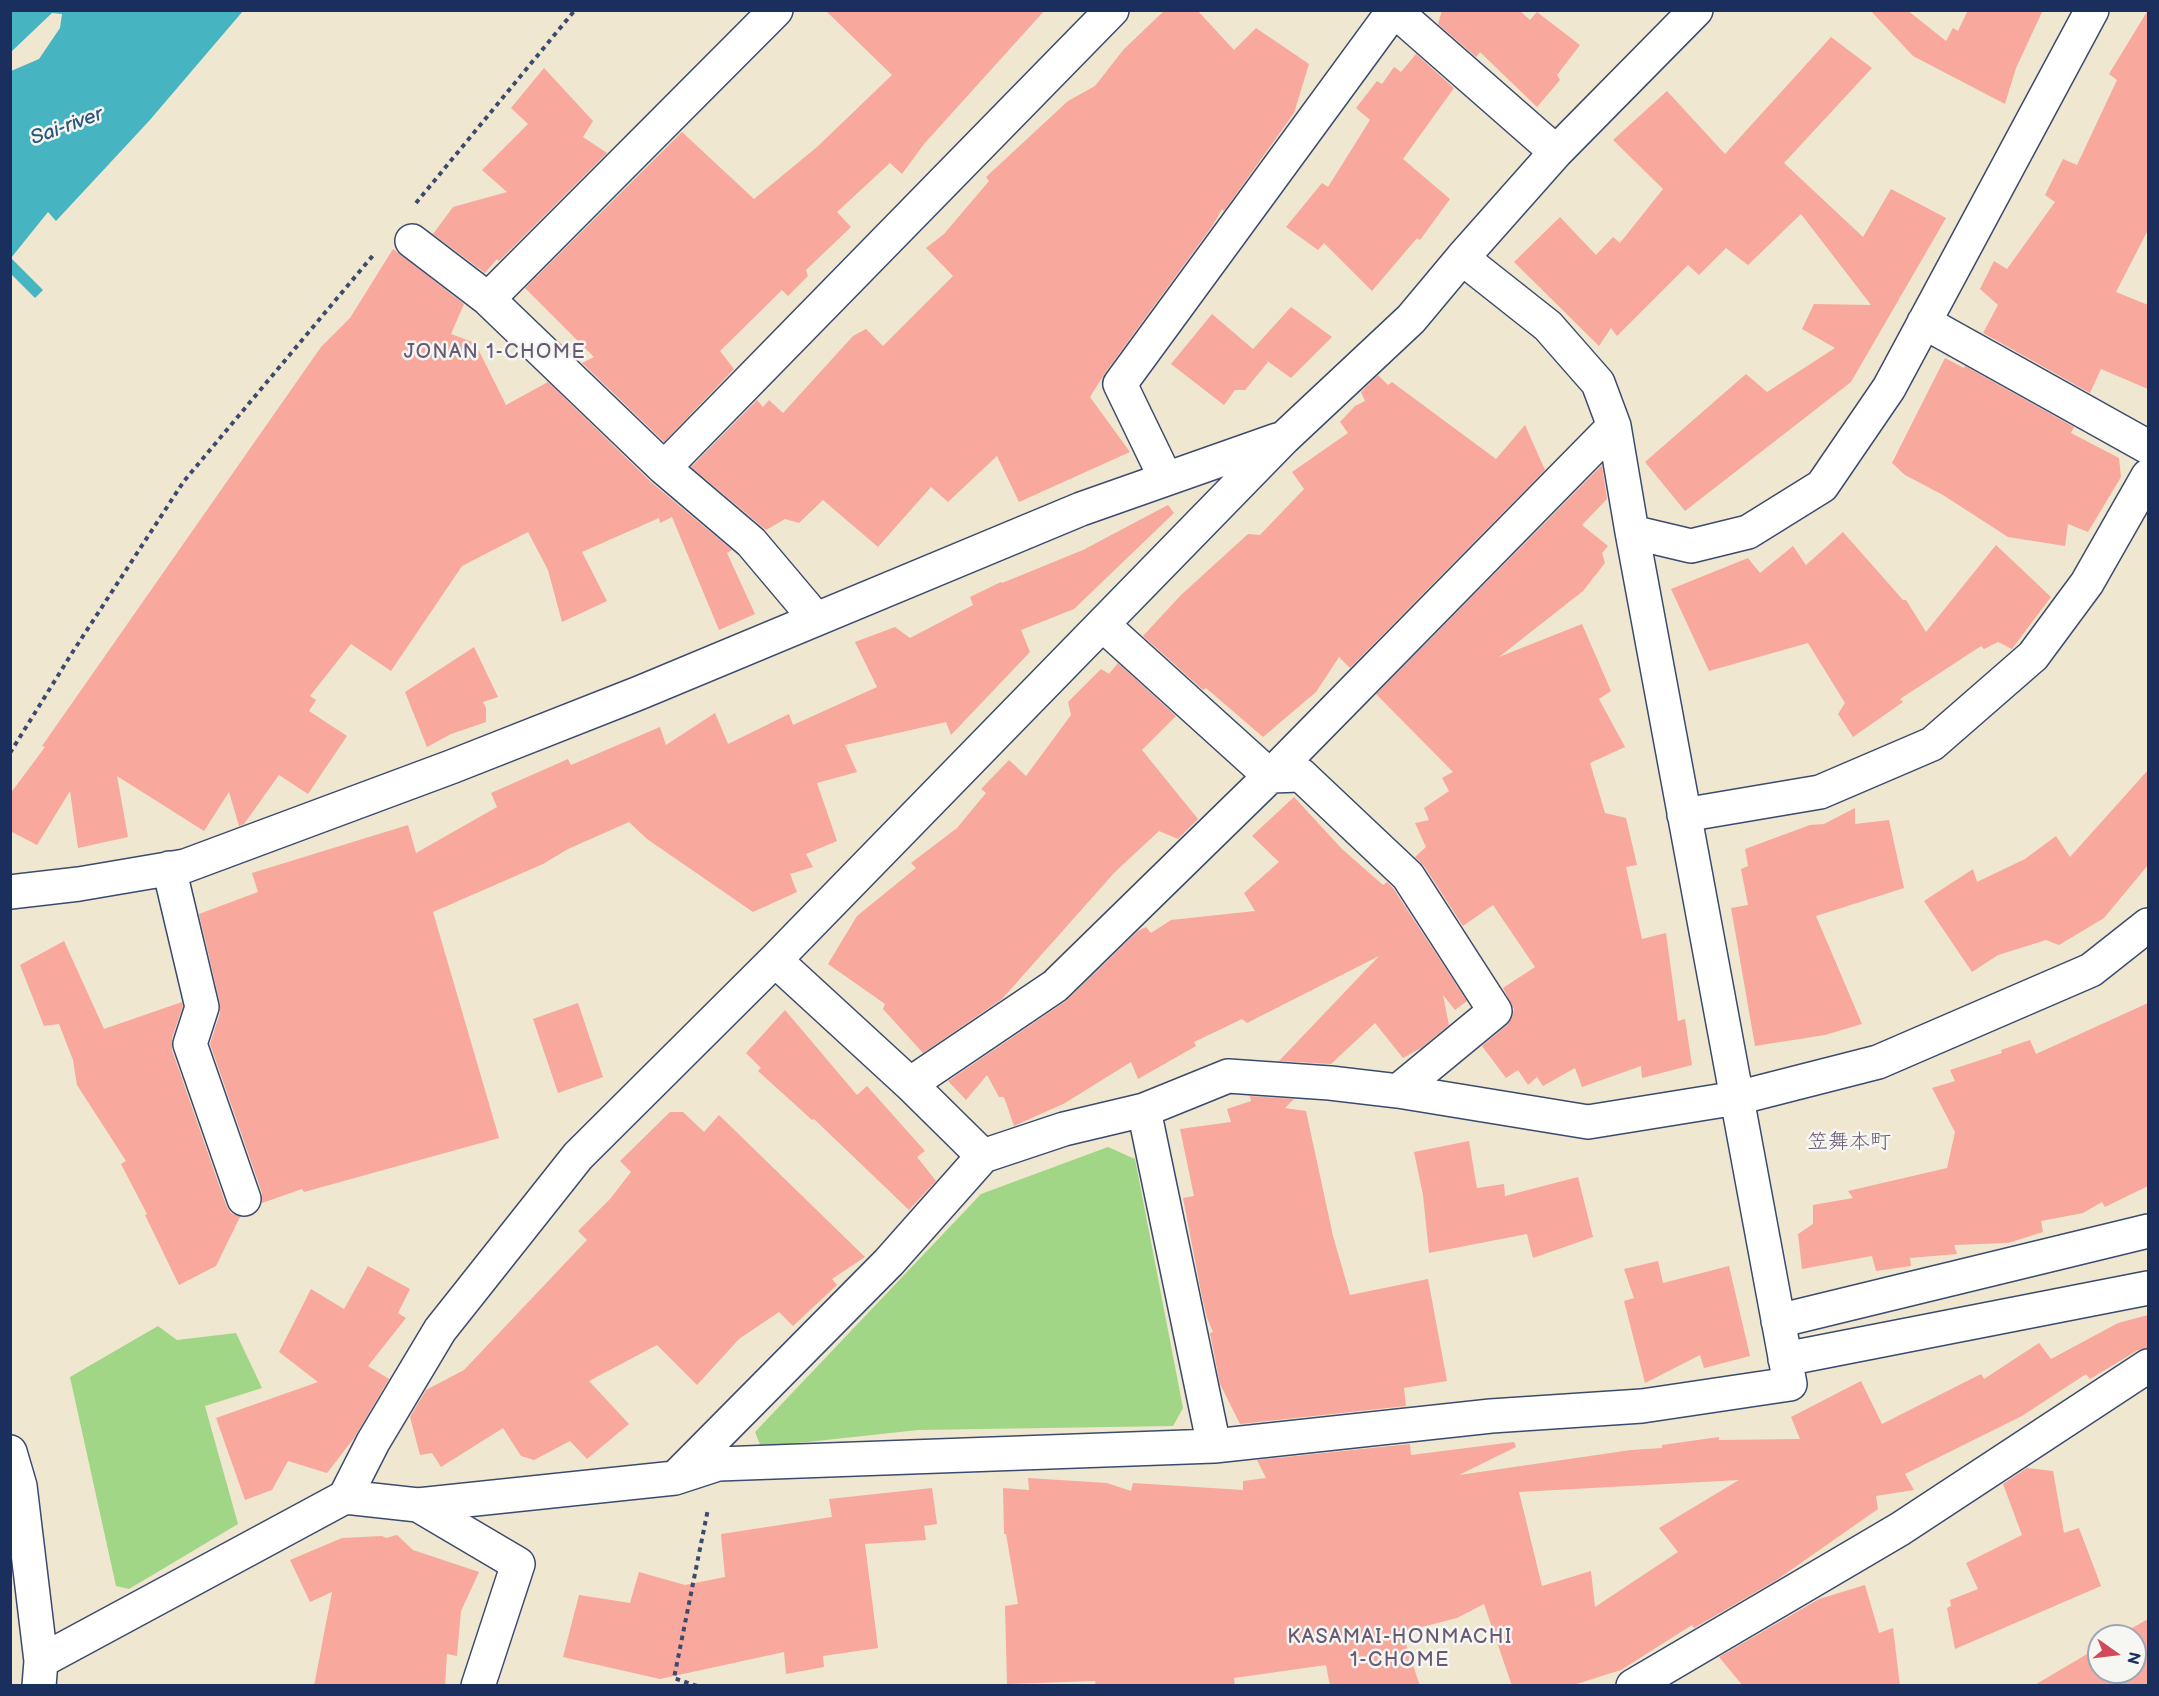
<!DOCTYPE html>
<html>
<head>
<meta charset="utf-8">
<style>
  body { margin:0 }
  #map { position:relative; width:2159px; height:1696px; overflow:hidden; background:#efe7d0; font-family:"Balsamiq Sans",sans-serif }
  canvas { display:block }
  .frame { position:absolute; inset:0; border:12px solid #1b2f5e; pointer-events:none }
  .north { position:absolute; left:2087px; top:1624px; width:60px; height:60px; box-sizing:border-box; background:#f6f6f2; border:2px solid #9ea6b7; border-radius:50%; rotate:104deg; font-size:16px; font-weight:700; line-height:24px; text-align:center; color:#1b2f5e }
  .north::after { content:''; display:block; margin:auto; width:21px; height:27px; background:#d1495b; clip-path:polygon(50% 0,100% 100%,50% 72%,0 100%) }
</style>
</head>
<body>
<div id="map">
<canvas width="2159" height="1696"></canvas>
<div class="frame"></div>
<div class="north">N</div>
</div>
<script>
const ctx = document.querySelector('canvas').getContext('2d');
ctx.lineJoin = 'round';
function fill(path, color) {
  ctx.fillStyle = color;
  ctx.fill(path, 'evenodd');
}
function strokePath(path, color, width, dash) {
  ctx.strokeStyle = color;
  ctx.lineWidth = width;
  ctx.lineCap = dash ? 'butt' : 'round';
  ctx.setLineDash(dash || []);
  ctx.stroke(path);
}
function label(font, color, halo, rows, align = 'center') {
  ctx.font = font + ' "Balsamiq Sans","Klee One",sans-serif';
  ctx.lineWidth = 5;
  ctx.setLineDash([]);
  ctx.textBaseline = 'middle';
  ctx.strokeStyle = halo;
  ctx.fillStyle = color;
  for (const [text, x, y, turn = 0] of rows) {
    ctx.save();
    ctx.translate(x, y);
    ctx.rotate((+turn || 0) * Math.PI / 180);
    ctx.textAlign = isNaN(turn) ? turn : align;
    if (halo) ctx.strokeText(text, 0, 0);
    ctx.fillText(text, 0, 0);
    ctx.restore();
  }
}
fill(new Path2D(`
  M 1108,1147 L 1135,1159 L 1183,1408 L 1173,1426 L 918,1430 L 761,1447 L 755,1432 L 981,1194 Z
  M 158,1326 L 177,1340 L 236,1333 L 262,1388 L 205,1406 L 238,1524 L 129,1589 L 116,1586 L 70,1377 Z`), '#a1d686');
fill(new Path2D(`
  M 11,10 L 243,11 L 149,121 L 56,221 L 48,212 L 11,258 L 43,290 L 35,298 L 11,274 L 11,71 L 39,59 L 60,28 L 62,14 L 52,13 L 11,52 Z`), '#47b4c2');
fill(new Path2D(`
  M 825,10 L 1045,10 L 924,144 L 902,174 L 890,163 L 837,212 L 851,227 L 806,270 L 808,276 L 788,296 L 782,290 L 720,351 L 734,369 L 664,442 L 582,363 L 594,357 L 525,288 L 682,132 L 754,199 L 817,147 L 892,75 Z
  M 1165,10 L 1197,10 L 1234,50 L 1256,28 L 1309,64 L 1294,113 L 1224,211 L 1222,209 L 1213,225 L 1105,373 L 1090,397 L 1130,452 L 1019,502 L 997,456 L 948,502 L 931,487 L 878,547 L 823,500 L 799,523 L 785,519 L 766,530 L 691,467 L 757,400 L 763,407 L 769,400 L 783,413 L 853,336 L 866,329 L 883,346 L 953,276 L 926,248 L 944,234 L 989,181 L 986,177 L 1068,101 L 1095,86 L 1124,49 Z
  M 1442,10 L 1519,10 L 1530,20 L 1537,12 L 1580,45 L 1557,75 L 1560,80 L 1537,107 L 1480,52 L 1476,57 L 1438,24 Z
  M 1870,10 L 1907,10 L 1946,41 L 1953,28 L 1958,31 L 1968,10 L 2043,10 L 2016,68 L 2005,104 L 1913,56 Z
  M 2148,10 L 2148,230 L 2116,292 L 2148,305 L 2148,389 L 2101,369 L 2090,393 L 1983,333 L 1998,305 L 1980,289 L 1994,261 L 2007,269 L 2055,202 L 2045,195 L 2063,159 L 2077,165 L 2117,80 L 2109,74 Z
  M 1831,37 L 1872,68 L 1784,163 L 1863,237 L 1891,189 L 1946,218 L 1851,382 L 1685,511 L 1645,462 L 1746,374 L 1767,392 L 1835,348 L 1802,329 L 1814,304 L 1871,305 L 1801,214 L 1748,265 L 1726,248 L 1699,275 L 1688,265 L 1617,336 L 1611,328 L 1599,346 L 1514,262 L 1560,217 L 1596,255 L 1613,237 L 1620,243 L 1663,189 L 1613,140 L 1667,91 L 1725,154 Z
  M 1416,54 L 1454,88 L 1403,159 L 1450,199 L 1420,240 L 1417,238 L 1372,291 L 1324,243 L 1318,250 L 1286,227 L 1322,183 L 1328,187 L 1370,120 L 1356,108 L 1377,81 L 1382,84 L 1394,67 L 1401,72 Z
  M 544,68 L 593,121 L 583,137 L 607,153 L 499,261 L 497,259 L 485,273 L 433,234 L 453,207 L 507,192 L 482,170 L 528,124 L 511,108 Z
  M 393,249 L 464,304 L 451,334 L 475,343 L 506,405 L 548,382 L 651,482 L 732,550 L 727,553 L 755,614 L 719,630 L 672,517 L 660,523 L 659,518 L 582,552 L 607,601 L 562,622 L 548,570 L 528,532 L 462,566 L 391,671 L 351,644 L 310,696 L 316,700 L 309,711 L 347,736 L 308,794 L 279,775 L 244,824 L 239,826 L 229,792 L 204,831 L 117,776 L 128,837 L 78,848 L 70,791 L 37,845 L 10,831 L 10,794 L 45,747 L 42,746 L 321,347 L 350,318 Z
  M 1291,307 L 1332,337 L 1291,378 L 1266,360 L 1268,362 L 1245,390 L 1235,390 L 1224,405 L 1171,364 L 1212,314 L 1253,349 Z
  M 1945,358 L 1964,368 L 1965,366 L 2074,427 L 2071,433 L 2119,458 L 2121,477 L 2088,532 L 2068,524 L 2065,546 L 2008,537 L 1943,495 L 1905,475 L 1892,463 Z
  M 1378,375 L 1388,385 L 1392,382 L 1496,459 L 1525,425 L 1545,470 L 1350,668 L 1339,657 L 1316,692 L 1263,737 L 1206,688 L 1203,690 L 1143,636 L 1181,595 L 1248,534 L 1260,535 L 1304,489 L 1292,472 L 1348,433 L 1340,422 L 1355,406 L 1365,401 L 1361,392 Z
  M 1602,465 L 1607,499 L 1582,525 L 1608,546 L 1602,553 L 1605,563 L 1583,591 L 1499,657 L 1582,624 L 1611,691 L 1599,699 L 1625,747 L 1590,763 L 1605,813 L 1626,818 L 1637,865 L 1626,867 L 1642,939 L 1666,933 L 1678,1021 L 1685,1019 L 1692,1065 L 1642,1078 L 1641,1066 L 1582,1087 L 1575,1068 L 1543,1086 L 1537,1077 L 1528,1085 L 1518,1070 L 1506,1078 L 1482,1046 L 1507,1025 L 1512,1018 L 1514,1009 L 1503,988 L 1535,967 L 1493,905 L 1463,926 L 1424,866 L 1415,857 L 1426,847 L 1415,823 L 1429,820 L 1424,808 L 1449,791 L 1442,778 L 1453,772 L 1376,694 Z
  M 1168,505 L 1174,513 L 1074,609 L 1021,630 L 1030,652 L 951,735 L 946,722 L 845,745 L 857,772 L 817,783 L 837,841 L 806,854 L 813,867 L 790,874 L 797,892 L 753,912 L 647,839 L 629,822 L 568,849 L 543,864 L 433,912 L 499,1138 L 304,1192 L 302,1189 L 262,1203 L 262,1193 L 210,1044 L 220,1013 L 220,1003 L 199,914 L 258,892 L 252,873 L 408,825 L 416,853 L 497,807 L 491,793 L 568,759 L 571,765 L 660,727 L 666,745 L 715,713 L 728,744 L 789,714 L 793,725 L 877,687 L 855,642 L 895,627 L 910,638 L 973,605 L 970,597 L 1001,582 L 1002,583 L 1083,550 Z
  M 1843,532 L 1903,600 L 1906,600 L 1926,632 L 1996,545 L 2051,597 L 2012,649 L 1998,642 L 1984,649 L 1981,646 L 1900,699 L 1903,702 L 1853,737 L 1838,714 L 1845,703 L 1808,643 L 1709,671 L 1671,589 L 1748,558 L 1760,573 L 1793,546 L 1806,565 Z
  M 474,647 L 498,697 L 483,702 L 486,708 L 486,722 L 451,734 L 427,747 L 405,692 Z
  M 1118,663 L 1176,716 L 1142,750 L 1198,819 L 1178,839 L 1159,831 L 1115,872 L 1002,999 L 923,1053 L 883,1009 L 885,1004 L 828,964 L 857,916 L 916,868 L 911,863 L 957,828 L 986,793 L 981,789 L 1009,760 L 1026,776 L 1071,715 L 1068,702 L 1101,669 L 1109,674 Z
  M 2148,770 L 2148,865 L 2104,918 L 2059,945 L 2046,940 L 1998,955 L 1972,972 L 1924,901 L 1973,869 L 1977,882 L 2025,859 L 2056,836 L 2070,857 Z
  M 1294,797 L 1342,849 L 1383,885 L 1387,882 L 1393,888 L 1467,1001 L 1455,1010 L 1443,995 L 1449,1025 L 1421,1048 L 1403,1058 L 1375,1023 L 1331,1064 L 1279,1061 L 1379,956 L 1247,1023 L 1242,1019 L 1194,1042 L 1196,1046 L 1138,1079 L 1131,1062 L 1065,1103 L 1014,1126 L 1004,1097 L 999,1097 L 987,1075 L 966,1100 L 948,1081 L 1066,1001 L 1138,931 L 1146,927 L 1151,933 L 1171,920 L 1255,911 L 1244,893 L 1279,862 L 1252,836 Z
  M 1855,808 L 1855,824 L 1889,820 L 1904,888 L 1816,916 L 1862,1024 L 1825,1035 L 1755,1046 L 1731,908 L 1748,905 L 1741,869 L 1748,866 L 1745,849 L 1810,825 L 1824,824 Z
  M 64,941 L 104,1029 L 182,1002 L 183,1006 L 172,1038 L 172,1050 L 226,1205 L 231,1213 L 240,1217 L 216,1266 L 179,1285 L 145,1215 L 147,1214 L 121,1164 L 126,1161 L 77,1085 L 73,1060 L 59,1024 L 44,1026 L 20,965 Z
  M 578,1003 L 603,1077 L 558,1093 L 533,1019 Z
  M 2148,1003 L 2148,1186 L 2105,1207 L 2102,1202 L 2083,1213 L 2041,1221 L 2043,1232 L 2008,1243 L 1954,1245 L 1957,1254 L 1910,1258 L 1911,1266 L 1876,1271 L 1872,1256 L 1802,1269 L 1798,1234 L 1813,1224 L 1813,1205 L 1853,1198 L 1848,1191 L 1947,1168 L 1955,1132 L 1932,1088 L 1955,1081 L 1950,1070 L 2002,1053 L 2001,1050 L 2030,1040 L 2036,1054 Z
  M 785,1010 L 857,1095 L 867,1086 L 925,1151 L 917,1157 L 936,1181 L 909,1210 L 814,1119 L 812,1120 L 758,1071 L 761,1068 L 746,1053 Z
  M 1250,1096 L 1294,1099 L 1285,1108 L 1306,1111 L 1333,1236 L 1350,1295 L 1428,1279 L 1447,1381 L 1404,1388 L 1406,1406 L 1240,1424 L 1220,1384 L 1210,1333 L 1213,1332 L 1207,1318 L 1202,1297 L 1183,1198 L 1194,1196 L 1180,1129 L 1231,1122 L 1227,1109 L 1251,1101 Z
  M 670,1112 L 683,1112 L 704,1132 L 719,1115 L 865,1257 L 832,1279 L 837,1285 L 793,1326 L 779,1312 L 739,1339 L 697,1385 L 657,1345 L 589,1381 L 629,1424 L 587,1459 L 570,1441 L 534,1460 L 521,1456 L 503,1428 L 441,1467 L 432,1453 L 420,1455 L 410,1417 L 426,1390 L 464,1370 L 587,1240 L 578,1231 L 610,1199 L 631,1172 L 620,1161 Z
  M 1469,1141 L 1477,1188 L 1504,1184 L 1505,1196 L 1578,1177 L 1593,1237 L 1533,1258 L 1527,1234 L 1429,1253 L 1423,1195 L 1414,1152 Z
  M 1658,1261 L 1663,1283 L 1729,1266 L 1750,1356 L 1704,1368 L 1700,1355 L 1645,1383 L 1624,1301 L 1634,1298 L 1624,1269 Z
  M 368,1266 L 410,1289 L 398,1313 L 406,1318 L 368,1366 L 389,1379 L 354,1438 L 327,1473 L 288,1461 L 272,1490 L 245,1500 L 216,1418 L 318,1382 L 279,1352 L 311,1289 L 344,1309 Z
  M 2148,1315 L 2148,1348 L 2138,1350 L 2090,1379 L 2086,1374 L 2022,1416 L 1905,1474 L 1914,1490 L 1876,1496 L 1878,1509 L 1775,1581 L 1694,1628 L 1692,1625 L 1621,1670 L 1570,1686 L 1512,1686 L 1484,1604 L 1457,1618 L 1402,1632 L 1420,1686 L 1330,1686 L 1326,1665 L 1234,1678 L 1235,1686 L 1096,1686 L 1095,1681 L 1007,1684 L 1005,1606 L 1018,1604 L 1006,1534 L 1004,1534 L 1003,1488 L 1029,1490 L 1028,1478 L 1107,1483 L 1131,1491 L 1133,1483 L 1243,1490 L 1243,1481 L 1266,1478 L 1257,1460 L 1410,1444 L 1411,1455 L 1514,1442 L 1516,1447 L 1459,1475 L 1631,1450 L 1662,1448 L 1662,1445 L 1719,1437 L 1719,1440 L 1800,1439 L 1791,1417 L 1861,1381 L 1882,1424 L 1981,1374 L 1984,1379 L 2039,1343 L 2051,1359 L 2118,1323 ZM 1739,1480 L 1659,1528 L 1678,1552 L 1595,1607 L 1591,1571 L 1542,1586 L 1519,1492 Z
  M 2027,1468 L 2053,1471 L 2064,1533 L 2079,1528 L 2101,1586 L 1955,1649 L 1947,1608 L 1951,1606 L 1950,1600 L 1978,1589 L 1966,1563 L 2022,1535 L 2003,1484 Z
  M 932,1488 L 937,1524 L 924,1526 L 926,1540 L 865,1544 L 878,1648 L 823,1656 L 824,1667 L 786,1674 L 784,1652 L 660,1679 L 563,1657 L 579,1595 L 630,1603 L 639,1572 L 685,1585 L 725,1577 L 721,1534 L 832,1517 L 829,1499 Z
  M 397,1535 L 413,1550 L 479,1572 L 461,1611 L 457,1656 L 447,1654 L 445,1686 L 314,1686 L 332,1592 L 310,1602 L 290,1560 L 342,1538 L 382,1536 L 386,1538 Z
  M 1865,1585 L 1879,1633 L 1893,1628 L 1900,1686 L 1743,1686 L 1719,1657 L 1819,1599 Z
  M 2148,1619 L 2148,1686 L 2033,1686 L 2099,1647 L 2099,1672 L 2135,1672 L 2135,1636 L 2118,1636 Z`), '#f8a89c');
const minor = new Path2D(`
  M 776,10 L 488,299 L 664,468 L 751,542 L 816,619
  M 1394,10 L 1556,152
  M 412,241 L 488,299
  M 1462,258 L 1548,326 L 1598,383 L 1614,426 L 1632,532 L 1790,1384 L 1642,1406 L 1491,1416 L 1214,1446 L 718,1464 L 675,1478 L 418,1505 L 345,1497 L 373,1442 L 440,1330 L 578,1156 L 775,960 L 1284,438 L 1411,319 L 1462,258 L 1556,152 L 1696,10
  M 1924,322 L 2148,447
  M 664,468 L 1112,10
  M 1166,479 L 1120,384 L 1394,10
  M 1632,532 L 1691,546 L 1748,532 L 1822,486 L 1889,388 L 2092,10
  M 1103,625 L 1270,776 L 1301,775 L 1408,876 L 1495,1011 L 1398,1091
  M 1684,815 L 1820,792 L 1932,744 L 2033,656 L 2087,583 L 2148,476
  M 169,868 L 202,1007 L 190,1044 L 244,1199
  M 10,892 L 79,884 L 185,866 L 451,767 L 639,693 L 1081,509 L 1277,440
  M 775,960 L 910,1084 L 983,1156
  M 910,1084 L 1055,986 L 1270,776 L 1614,426
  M 1144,1110 L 1214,1446
  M 1778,1321 L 2148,1231
  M 1785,1359 L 2148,1288
  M 10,1452 L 20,1486 L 41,1661 L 39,1686
  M 678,1475 L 889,1262 L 983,1156 L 1064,1129 L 1144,1110 L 1228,1076 L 1330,1083 L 1398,1091 L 1588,1122 L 1737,1098 L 1878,1062 L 2091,970 L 2148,925
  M 418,1505 L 518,1564 L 478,1686
  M 41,1661 L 345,1497
  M 1633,1686 L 1900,1529 L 2148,1366`);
strokePath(minor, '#3b4b6f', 36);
strokePath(new Path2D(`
  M 416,203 L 575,10
  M 10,753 L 72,653 L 184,481 L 375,253
  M 697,1686 L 674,1678 L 708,1509`), '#3b4b6f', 4, [4.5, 4.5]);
strokePath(minor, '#fff', 33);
label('italic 20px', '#28577c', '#f6f6f2', [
  ["Sai-river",67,127,-20]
]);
ctx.letterSpacing = '1.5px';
label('20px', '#685974', '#f6f6f2', [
  ["JONAN 1-CHOME",495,353],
  ["KASAMAI-HONMACHI",1400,1638],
  ["1-CHOME",1400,1661]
]);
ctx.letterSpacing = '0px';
label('21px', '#685974', '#f6f6f2', [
  ["笠舞本町",1849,1143]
]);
</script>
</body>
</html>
